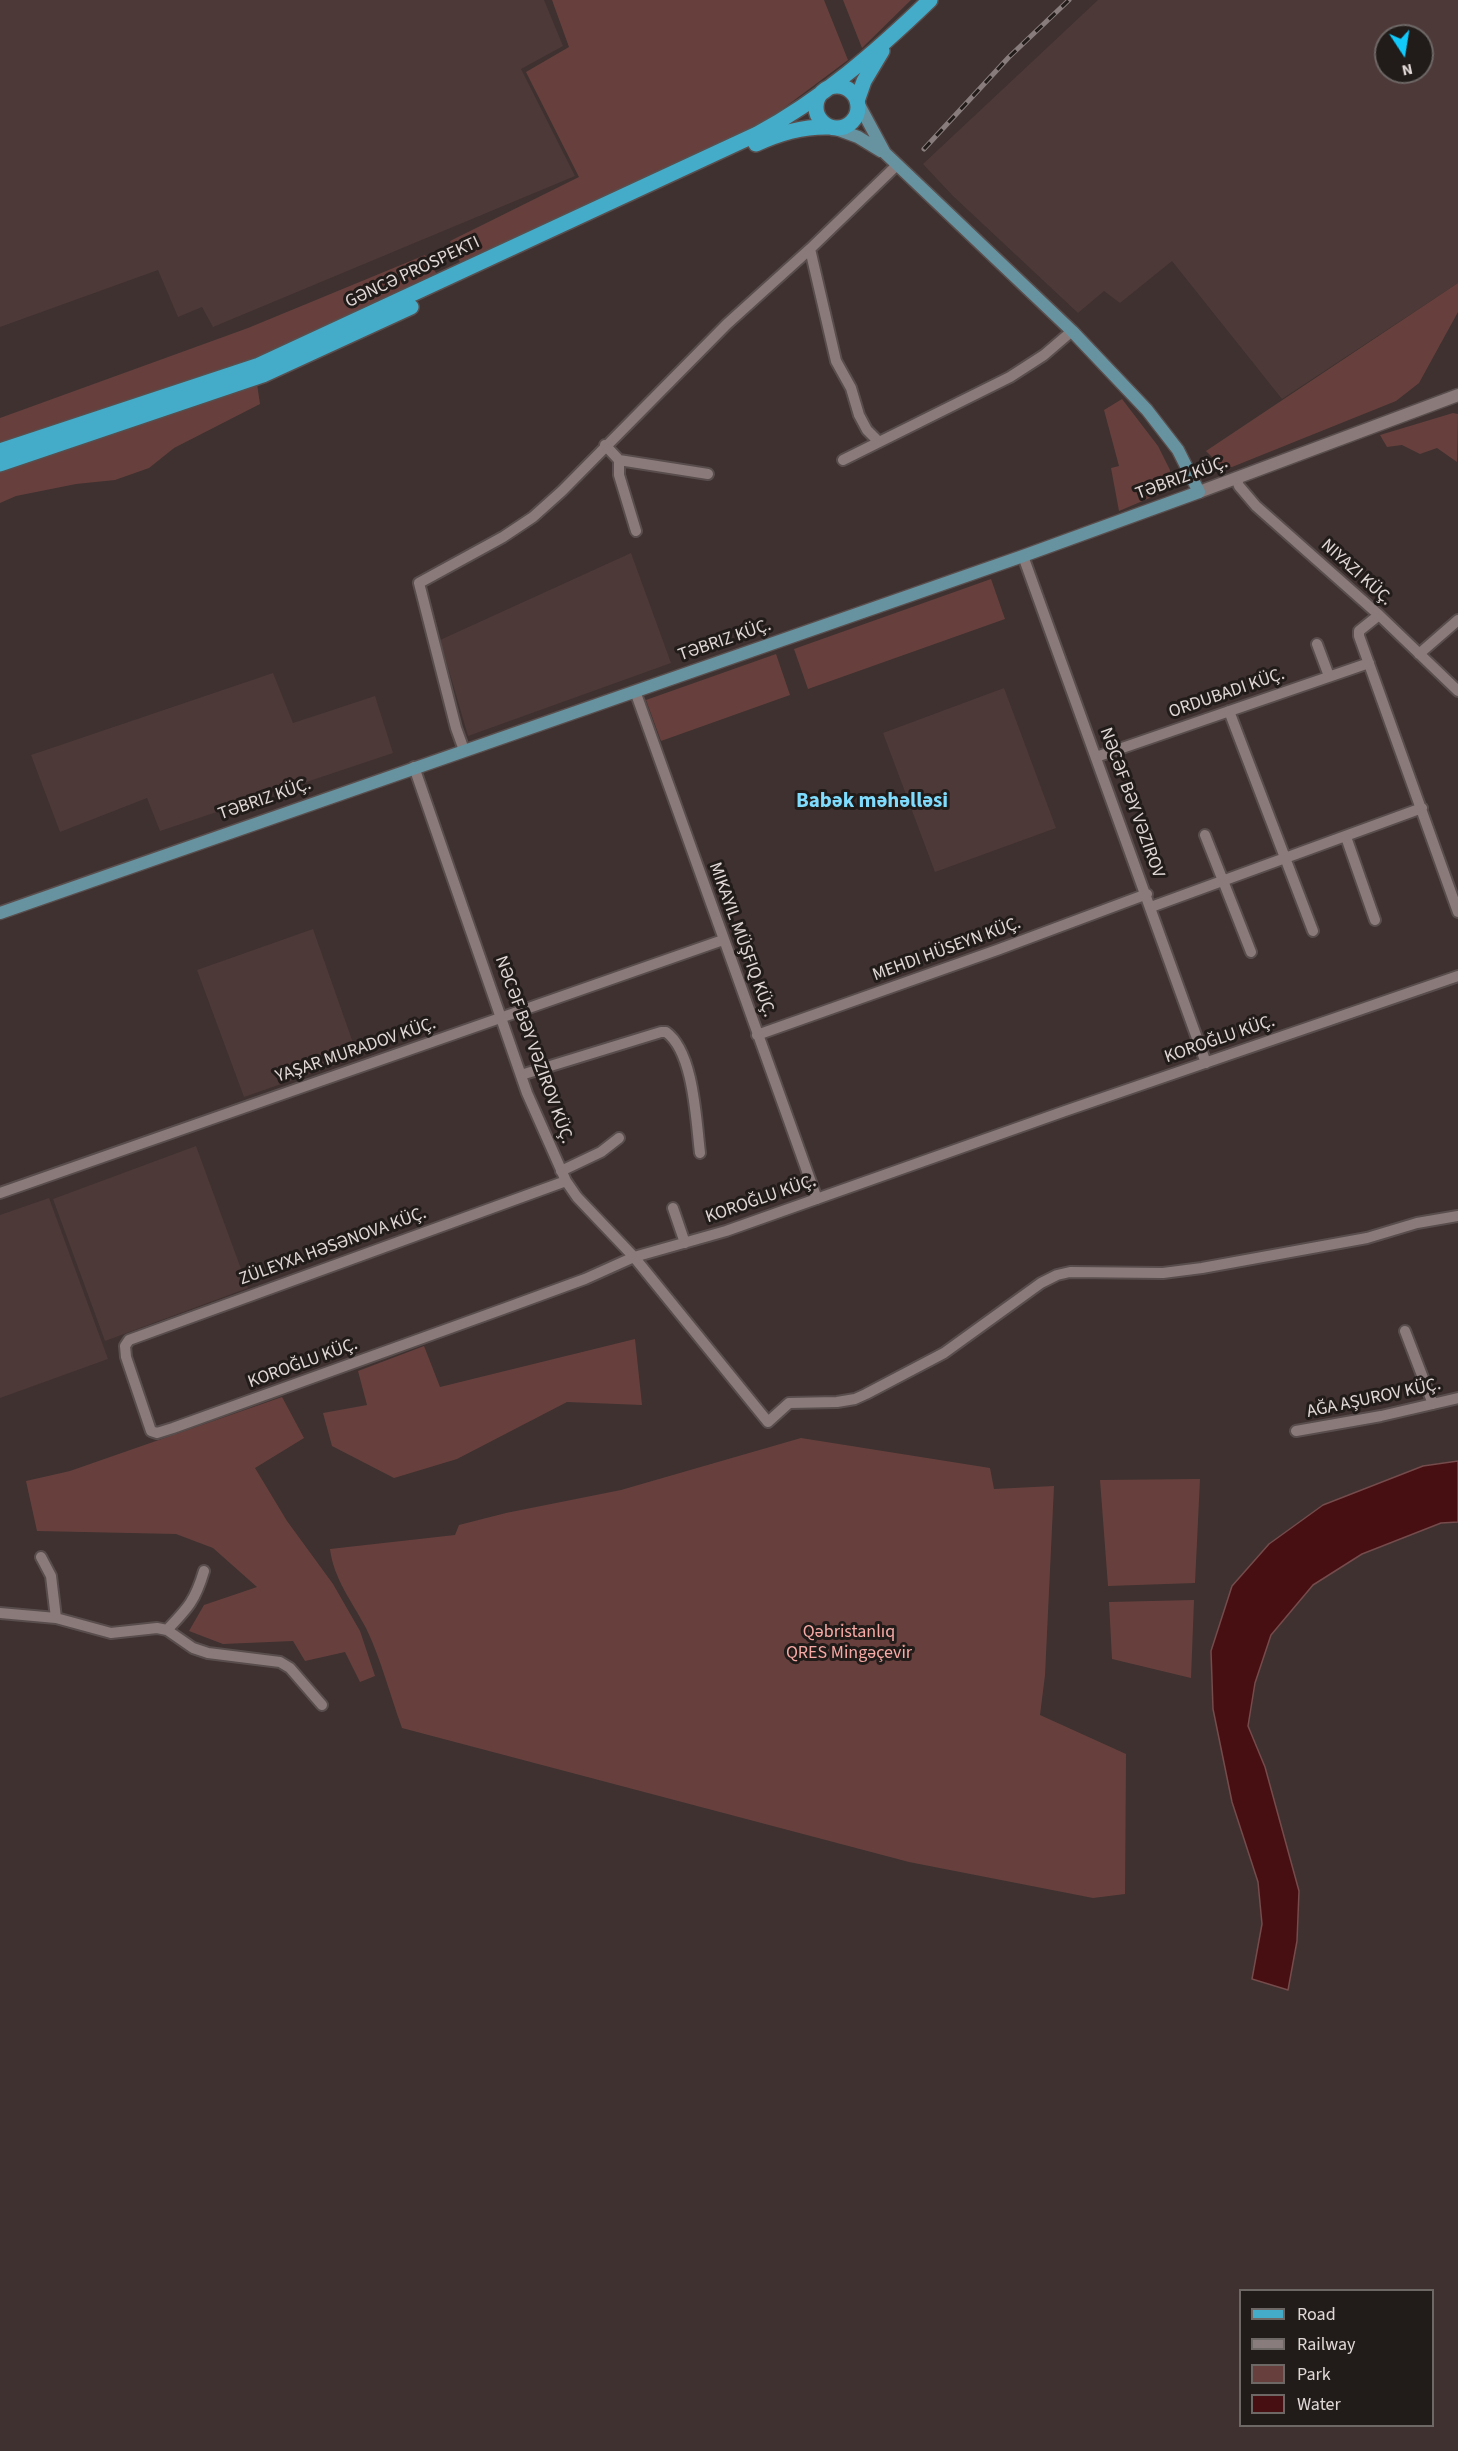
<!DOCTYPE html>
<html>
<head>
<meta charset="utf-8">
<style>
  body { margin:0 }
  #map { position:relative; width:1458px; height:2451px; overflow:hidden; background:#3e3130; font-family:"Source Sans 3",sans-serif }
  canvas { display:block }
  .legend { position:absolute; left:1239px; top:2289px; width:195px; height:138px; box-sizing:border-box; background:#211b1a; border:2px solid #6d6766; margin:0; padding:8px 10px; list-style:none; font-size:18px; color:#e0d8d7 }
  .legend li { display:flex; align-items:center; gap:12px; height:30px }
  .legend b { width:30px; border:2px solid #6d6766 }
  .north { position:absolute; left:1374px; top:24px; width:60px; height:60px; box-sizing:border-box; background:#211b1a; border:2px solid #6d6766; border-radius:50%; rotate:168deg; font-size:16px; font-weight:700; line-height:24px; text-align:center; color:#e0d8d7 }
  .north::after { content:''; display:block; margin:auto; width:21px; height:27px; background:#11cafb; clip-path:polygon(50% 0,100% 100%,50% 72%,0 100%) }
</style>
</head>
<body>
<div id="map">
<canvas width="1458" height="2451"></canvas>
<ul class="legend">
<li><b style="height:8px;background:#44acc9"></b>Road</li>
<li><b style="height:8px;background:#887d7c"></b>Railway</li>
<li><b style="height:16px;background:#67403d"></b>Park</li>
<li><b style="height:16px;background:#470f11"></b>Water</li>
</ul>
<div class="north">N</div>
</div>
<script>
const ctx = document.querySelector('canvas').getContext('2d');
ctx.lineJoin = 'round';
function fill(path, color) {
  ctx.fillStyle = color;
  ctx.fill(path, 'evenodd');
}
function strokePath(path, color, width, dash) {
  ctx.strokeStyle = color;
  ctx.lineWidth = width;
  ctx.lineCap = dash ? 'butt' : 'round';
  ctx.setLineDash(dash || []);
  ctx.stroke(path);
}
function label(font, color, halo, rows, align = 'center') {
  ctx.font = font + ' "Source Sans 3",sans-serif';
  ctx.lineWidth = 6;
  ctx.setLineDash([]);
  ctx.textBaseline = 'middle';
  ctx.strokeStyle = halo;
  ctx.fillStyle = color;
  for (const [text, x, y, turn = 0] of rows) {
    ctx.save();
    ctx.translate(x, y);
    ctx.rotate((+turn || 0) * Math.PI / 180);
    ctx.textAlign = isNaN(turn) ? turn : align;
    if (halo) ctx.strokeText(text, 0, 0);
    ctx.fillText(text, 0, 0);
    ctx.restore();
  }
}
fill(new Path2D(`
  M 0,0 L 544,0 L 563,46 L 521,69 L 575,176 L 213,327 L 202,307 L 178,317 L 158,270 L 0,327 Z
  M 1098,0 L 1458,0 L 1458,283 L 1282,399 L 1172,261 L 1120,303 L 1104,291 L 1078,313 L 953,196 L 923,164 ZM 1386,36 L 1422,36 L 1422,72 L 1386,72 Z
  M 631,553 L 671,663 L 468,736 L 440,640 Z
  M 273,673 L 293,723 L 375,696 L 393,753 L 160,831 L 147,798 L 60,832 L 31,755 Z
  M 1004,688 L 1056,828 L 935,872 L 883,733 Z
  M 313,929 L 358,1057 L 244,1097 L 197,970 Z
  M 196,1146 L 248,1288 L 105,1341 L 53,1199 Z
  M 49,1198 L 108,1359 L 0,1398 L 0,1215 Z`), '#4d3938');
fill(new Path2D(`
  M 552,0 L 824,0 L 848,60 L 753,131 L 462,267 L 450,241 L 579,177 L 526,72 L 569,47 Z
  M 843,0 L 911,0 L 862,48 Z
  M 425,255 L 438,276 L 260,356 L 0,444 L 0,418 L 248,328 Z
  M 1458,283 L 1458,312 L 1419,383 L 1396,401 L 1232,467 L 1221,466 L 1206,451 Z
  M 257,384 L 260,404 L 174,448 L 149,468 L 115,480 L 76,484 L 16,496 L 0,503 L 0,471 Z
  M 1122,399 L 1158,446 L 1170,470 L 1169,485 L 1159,494 L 1119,511 L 1111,468 L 1119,466 L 1104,410 Z
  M 1453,413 L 1458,414 L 1457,462 L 1437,448 L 1420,454 L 1402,445 L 1387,447 L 1380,435 Z
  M 991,579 L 1005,619 L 808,689 L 794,649 Z
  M 776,654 L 790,695 L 661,741 L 646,700 Z
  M 635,1339 L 642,1405 L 567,1402 L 457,1459 L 394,1478 L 332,1446 L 323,1413 L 367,1405 L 358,1371 L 424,1346 L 440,1387 Z
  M 282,1397 L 304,1438 L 255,1468 L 287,1521 L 333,1584 L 360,1631 L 375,1676 L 360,1682 L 345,1652 L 305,1661 L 293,1641 L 223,1644 L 189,1631 L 204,1605 L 257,1587 L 213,1548 L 176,1534 L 37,1531 L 26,1481 L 70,1471 Z
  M 801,1438 L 990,1468 L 994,1489 L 1054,1486 L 1045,1675 L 1040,1715 L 1126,1754 L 1125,1894 L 1093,1898 L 909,1862 L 402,1728 C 390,1695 381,1659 366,1628 C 352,1601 334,1580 330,1549 L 455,1535 L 459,1525 L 506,1513 L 621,1490 Z
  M 1200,1479 L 1195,1583 L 1108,1586 L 1100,1480 Z
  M 1194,1600 L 1191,1678 L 1112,1659 L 1109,1602 Z`), '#67403d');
const water = new Path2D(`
  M 1458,1461 L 1458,1522 L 1441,1523 L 1362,1554 L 1313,1585 L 1271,1635 L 1255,1683 L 1248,1726 L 1265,1767 L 1299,1891 L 1297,1941 L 1288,1990 L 1252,1979 L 1262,1924 L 1258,1882 L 1232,1802 L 1213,1709 L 1211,1651 L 1232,1586 L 1269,1544 L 1323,1505 L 1423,1466 Z`);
fill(water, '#470f11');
strokePath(water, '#754b4c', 1.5);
const minor = new Path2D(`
  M 810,249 L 836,361 L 851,388 L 859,415 L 867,430 L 878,441
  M 605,445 L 619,460 L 708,474
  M 619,460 L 619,475 L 636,531
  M 843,460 L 1010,377 L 1044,355 L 1072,331
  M 1236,478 L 1239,486 L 1256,506 L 1379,615 L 1458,691
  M 1023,556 L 1206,1063
  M 1379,615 L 1359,631 L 1359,636 L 1458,912
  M 1317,644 L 1329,676
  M 1419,654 L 1458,620
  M 635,691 L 817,1199
  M 1229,711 L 1313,931
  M 464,750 L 456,728 L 419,583 L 503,537 L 533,517 L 562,491 L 727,324 L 810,249 L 897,165
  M 1096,757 L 1369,663
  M 414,767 L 527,1093 L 566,1181 L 577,1197 L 634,1257 L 768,1422 L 789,1403 L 837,1402 L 855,1399 L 866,1394 L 944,1353 L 1041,1283 L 1057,1275 L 1070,1272 L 1163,1273 L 1202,1268 L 1367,1238 L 1417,1223 L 1458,1216
  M 1205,835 L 1251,952
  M 1346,837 L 1375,920
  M 1151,907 L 1422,808
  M 757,1035 L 997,950 L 1147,894
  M 521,1075 L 661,1032 L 666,1032 C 694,1052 696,1121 700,1153
  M 561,1171 L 601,1152 L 619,1138
  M 566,1181 L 129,1340 L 125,1346 L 126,1357 L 151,1431 L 157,1433 L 173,1428 L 503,1309 L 585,1279 L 634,1257 L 726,1231 L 1065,1111 L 1458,976
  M 0,1193 L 723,940
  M 673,1208 L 685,1243
  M 1405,1331 L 1433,1404
  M 1296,1431 L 1381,1416 L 1458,1398
  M 41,1557 L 51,1576 L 56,1618
  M 0,1613 L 56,1618 L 111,1633 L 157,1628 L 167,1630 L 193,1648 L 208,1653 L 280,1662 L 290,1668 L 322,1705
  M 167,1630 C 188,1608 195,1601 204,1571`);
const tertiary = new Path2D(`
  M 1199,492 L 1458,395`);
const secondary = new Path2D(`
  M 831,127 L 858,137 L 881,151
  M 0,913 L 1023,556 L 1199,492 L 1178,450 L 1147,410 L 1072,331 L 885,153 L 857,101`);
const primary = new Path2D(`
  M816 107a21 21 0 1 1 42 0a21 21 0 1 1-42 0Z
  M 857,101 L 864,81 L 882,51
  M 756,144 C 779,133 805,126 831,127
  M 0,451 L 259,365 L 757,134 C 822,99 877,51 930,0
  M 0,464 L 263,375 L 411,307`);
strokePath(minor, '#594e4d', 14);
strokePath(tertiary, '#594e4d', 15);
strokePath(secondary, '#594e4d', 15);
strokePath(primary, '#594e4d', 18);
strokePath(minor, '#8a7b7a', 10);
strokePath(tertiary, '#8a7b7a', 12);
strokePath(secondary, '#6793a1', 12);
strokePath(primary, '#44acc9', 15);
const rail = new Path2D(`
  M 924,149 L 1009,57 L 1069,0`);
strokePath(rail, '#887d7c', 5);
strokePath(rail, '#211b1a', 3, [9]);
label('18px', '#e0d8d7', '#211b1a', [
  ["GƏNCƏ PROSPEKTI",413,273,-25],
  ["TƏBRIZ KÜÇ.",1182,479,-20],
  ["NIYAZI KÜÇ.",1356,573,42],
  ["TƏBRIZ KÜÇ.",725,641,-19],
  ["ORDUBADI KÜÇ.",1227,694,-19],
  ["TƏBRIZ KÜÇ.",265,800,-19],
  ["NƏCƏF BƏY VƏZIROV",1131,803,70],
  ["MIKAYIL MÜŞFIQ KÜÇ.",741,940,70],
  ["MEHDI HÜSEYN KÜÇ.",947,950,-20],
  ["KOROĞLU KÜÇ.",1220,1040,-19],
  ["NƏCƏF BƏY VƏZIROV KÜÇ.",533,1050,70],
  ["YAŞAR MURADOV KÜÇ.",356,1051,-19],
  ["KOROĞLU KÜÇ.",761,1200,-19],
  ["ZÜLEYXA HƏSƏNOVA KÜÇ.",333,1247,-20],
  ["KOROĞLU KÜÇ.",303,1364,-20],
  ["AĞA AŞUROV KÜÇ.",1374,1399,-12]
]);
label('18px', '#f7aaa5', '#211b1a', [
  ["Qəbristanlıq",849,1633],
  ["QRES Mingəçevir",849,1654]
]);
label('bold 21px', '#7fdcfd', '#211b1a', [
  ["Babək məhəlləsi",872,802]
]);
</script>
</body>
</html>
